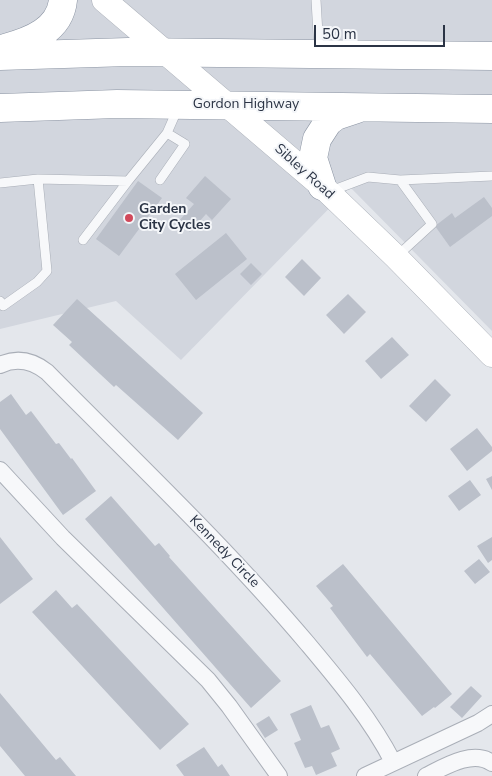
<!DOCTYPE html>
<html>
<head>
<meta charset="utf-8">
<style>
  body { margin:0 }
  #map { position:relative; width:492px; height:776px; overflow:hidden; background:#e4e7ec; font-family:"Nunito Sans",sans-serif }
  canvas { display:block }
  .scale { position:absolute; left:314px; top:25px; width:131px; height:22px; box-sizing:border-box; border:2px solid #2b3445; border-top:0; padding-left:6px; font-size:15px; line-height:18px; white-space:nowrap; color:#2b3445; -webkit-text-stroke:4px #f4f6f9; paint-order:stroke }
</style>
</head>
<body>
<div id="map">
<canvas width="492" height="776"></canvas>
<div class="scale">50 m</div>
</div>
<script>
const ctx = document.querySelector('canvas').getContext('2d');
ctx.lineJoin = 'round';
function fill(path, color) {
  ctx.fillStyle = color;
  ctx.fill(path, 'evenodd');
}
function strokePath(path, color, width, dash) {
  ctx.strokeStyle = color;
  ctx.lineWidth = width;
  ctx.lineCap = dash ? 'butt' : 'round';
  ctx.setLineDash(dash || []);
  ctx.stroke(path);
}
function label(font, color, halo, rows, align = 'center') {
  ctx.font = font + ' "Nunito Sans",sans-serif';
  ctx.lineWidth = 4;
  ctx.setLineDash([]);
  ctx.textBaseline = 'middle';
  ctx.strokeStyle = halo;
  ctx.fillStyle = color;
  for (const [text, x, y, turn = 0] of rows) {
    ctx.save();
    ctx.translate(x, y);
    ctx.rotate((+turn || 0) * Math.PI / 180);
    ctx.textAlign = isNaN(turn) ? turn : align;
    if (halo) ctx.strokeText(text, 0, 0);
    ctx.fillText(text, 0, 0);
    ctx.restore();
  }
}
fill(new Path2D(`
  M 0,0 L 492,0 L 492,331 L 350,187 L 181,360 L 116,301 L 0,329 Z`), '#d2d6de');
fill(new Path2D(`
  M 205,176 L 231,199 L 212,220 L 206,214 L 190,232 L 178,222 L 194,204 L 186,198 Z
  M 138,181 L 162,198 L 119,256 L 96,239 Z
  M 484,197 L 492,208 L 492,216 L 450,247 L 435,226 L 452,213 L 455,218 Z
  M 226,233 L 247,259 L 196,300 L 175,274 Z
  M 302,259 L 321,278 L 304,296 L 285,277 Z
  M 251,263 L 262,274 L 251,285 L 240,274 Z
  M 348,294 L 366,312 L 344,334 L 326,315 Z
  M 77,299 L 203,413 L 178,440 L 116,385 L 114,387 L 100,374 L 69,345 L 72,342 L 53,325 Z
  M 392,337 L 409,355 L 381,379 L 365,361 Z
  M 435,379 L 451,395 L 426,422 L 409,406 Z
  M 11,394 L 26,415 L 31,411 L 56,444 L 59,443 L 71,459 L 72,458 L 96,491 L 63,515 L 0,429 L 0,402 Z
  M 477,428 L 492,447 L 492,451 L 467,471 L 450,449 Z
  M 492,476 L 492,490 L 486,479 Z
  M 470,480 L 481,495 L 459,511 L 448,496 Z
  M 111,496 L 155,546 L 159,543 L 170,556 L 169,557 L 281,681 L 251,708 L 85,519 Z
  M 0,537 L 33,579 L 0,604 Z
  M 492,537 L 492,560 L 488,563 L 477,546 Z
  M 479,559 L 490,572 L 475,584 L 464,571 Z
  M 343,564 L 452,694 L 435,708 L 434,707 L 422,716 L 370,654 L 367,657 L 330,608 L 333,606 L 316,586 Z
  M 56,590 L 72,608 L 77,604 L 189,724 L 160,750 L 32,612 Z
  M 471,686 L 482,696 L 462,718 L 450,707 Z
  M 0,693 L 56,760 L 60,757 L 76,776 L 25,776 L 0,746 Z
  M 311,705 L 321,728 L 329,725 L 340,749 L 331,753 L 337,766 L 316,775 L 312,766 L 305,768 L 294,743 L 301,740 L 290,714 Z
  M 269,716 L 278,730 L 265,738 L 256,724 Z
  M 204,747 L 218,767 L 222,764 L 230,776 L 184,776 L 176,765 Z`), '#bbc0ca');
const lane = new Path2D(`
  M 316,0 L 319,51
  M 160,180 L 185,144 L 167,133
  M 0,183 L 38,179 L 128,181 L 167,133 L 178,108
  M 331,191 L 368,177 L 400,180 L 492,176
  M 83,240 L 128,181
  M 396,257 L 432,224 L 400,180
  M 0,301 L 3,306 L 37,282 L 47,271 L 38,179`);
const street = new Path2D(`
  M 0,365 C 17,357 33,361 47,372 C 135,461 226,547 307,643 C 338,680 371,719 393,762
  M 0,470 L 63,538 L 208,680 L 229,706 L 279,776
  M 365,776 L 478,723 L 492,714
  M 426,776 C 444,767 473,749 492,763`);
const secondary = new Path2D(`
  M 104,0 L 322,186 L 396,257 L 492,355`);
const highway = new Path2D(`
  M 5,48 C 31,41 60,30 63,0
  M 0,56 L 128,52 L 492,56
  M 0,108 L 117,104 L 492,109
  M 322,186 L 313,158 L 317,139 L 328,122 L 336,116 L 357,109`);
strokePath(lane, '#a9aeb7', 10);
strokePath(street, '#a9aeb7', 18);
strokePath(secondary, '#a9aeb7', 25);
strokePath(highway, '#8b94a3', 29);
strokePath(lane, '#f7f8fa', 9);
strokePath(street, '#f7f8fa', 16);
strokePath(secondary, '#fff', 24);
strokePath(highway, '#fff', 28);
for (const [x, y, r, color] of [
  [129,218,5,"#d1495b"]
]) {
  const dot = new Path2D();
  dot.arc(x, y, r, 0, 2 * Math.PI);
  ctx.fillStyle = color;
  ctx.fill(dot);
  strokePath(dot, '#f4f6f9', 2);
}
label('14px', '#2b3445', '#f4f6f9', [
  ["Gordon Highway",246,105],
  ["Sibley Road",304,172,42],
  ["Kennedy Circle",224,552,46]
]);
label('bold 14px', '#2b3445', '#f4f6f9', [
  ["Garden",139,210],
  ["City Cycles",139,226]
], 'left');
</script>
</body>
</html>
